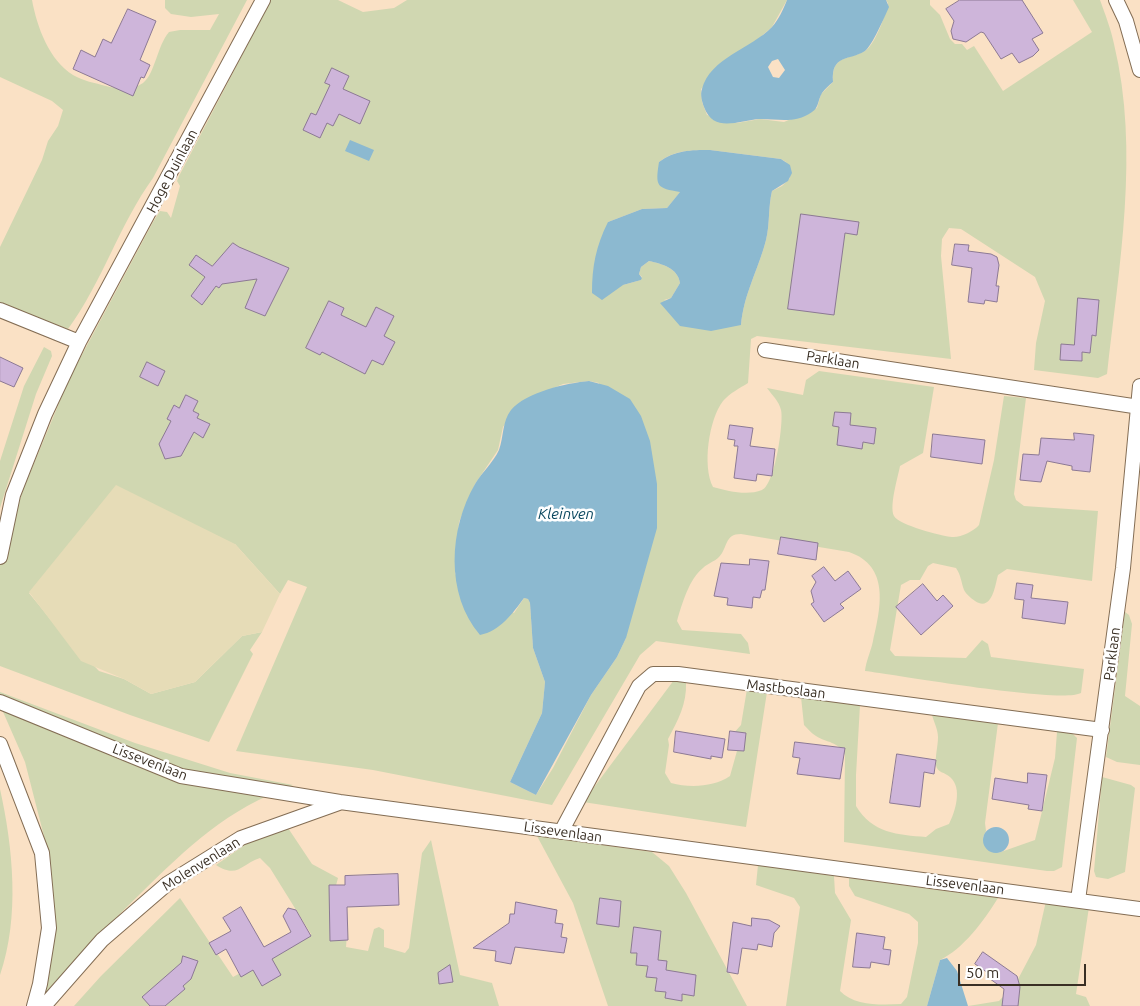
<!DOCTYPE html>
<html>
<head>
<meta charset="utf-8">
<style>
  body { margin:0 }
  #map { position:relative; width:1140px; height:1006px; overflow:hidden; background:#fae1c5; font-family:Ubuntu,sans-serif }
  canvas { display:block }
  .scale { position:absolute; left:958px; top:964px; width:128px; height:22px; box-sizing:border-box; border:2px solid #392f24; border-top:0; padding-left:6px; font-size:15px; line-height:18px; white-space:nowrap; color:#392f24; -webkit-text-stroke:4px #fff; paint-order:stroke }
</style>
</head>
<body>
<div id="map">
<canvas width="1140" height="1006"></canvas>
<div class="scale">50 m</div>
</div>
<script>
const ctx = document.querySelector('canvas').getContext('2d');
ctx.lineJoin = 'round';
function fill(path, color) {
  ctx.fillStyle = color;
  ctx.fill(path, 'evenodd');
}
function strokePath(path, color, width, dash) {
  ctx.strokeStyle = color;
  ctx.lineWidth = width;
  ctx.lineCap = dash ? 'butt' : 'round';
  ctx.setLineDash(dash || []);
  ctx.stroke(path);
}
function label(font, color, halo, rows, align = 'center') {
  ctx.font = font + ' Ubuntu,sans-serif';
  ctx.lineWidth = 5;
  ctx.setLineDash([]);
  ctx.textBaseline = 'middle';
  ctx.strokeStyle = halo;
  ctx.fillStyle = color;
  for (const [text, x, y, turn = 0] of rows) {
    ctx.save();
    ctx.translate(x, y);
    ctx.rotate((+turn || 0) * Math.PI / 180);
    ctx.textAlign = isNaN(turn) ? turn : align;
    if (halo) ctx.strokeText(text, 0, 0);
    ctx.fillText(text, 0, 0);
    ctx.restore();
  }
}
fill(new Path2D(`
  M 0,0 L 32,0 C 37,27 49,60 73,75 C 83,81 95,83 106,86 C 117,89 133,90 143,83 C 155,74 157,46 169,32 L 180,30 L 210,30 L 219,14 L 191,17 L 171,14 L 165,8 L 165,0 L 247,0 L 153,178 C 119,225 102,283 68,329 L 0,303 L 0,247 L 42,160 L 48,141 L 58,126 L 63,110 L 52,101 L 0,77 Z
  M 271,0 L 338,0 L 363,12 L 394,8 L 407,0 L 787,0 L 772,27 L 701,89 L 702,102 L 707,115 L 737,123 L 760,119 L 784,122 L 817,108 L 821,94 L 833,82 C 831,55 848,60 865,51 C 875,45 886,14 888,3 L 886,0 L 930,0 L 930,5 L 940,15 L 950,39 L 955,44 L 962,44 L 967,50 L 974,46 L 1003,91 L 1092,32 L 1073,0 L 1100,0 C 1105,14 1111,29 1114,44 C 1140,151 1119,266 1107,374 L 1098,378 L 1034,370 L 1036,343 L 1045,301 L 1035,277 L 961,229 L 949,228 L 942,239 L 941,256 L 951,359 L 757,336 L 751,339 L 748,383 C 740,388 730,393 723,401 C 709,419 702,466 713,487 C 728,491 747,496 762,490 C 775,485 784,422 781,410 C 779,401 772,395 767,388 L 803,395 L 806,380 L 819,371 L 934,387 L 923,453 L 900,466 C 898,477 889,506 894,516 C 899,525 941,536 952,537 C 960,538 974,531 979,525 L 994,460 L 1004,396 L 1026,398 L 1014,494 L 1016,500 L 1024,506 L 1098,511 L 1092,581 L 1007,569 L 998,575 C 995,586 992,612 975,601 C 972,599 966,594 964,590 C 961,582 961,575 956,568 L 933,563 L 928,566 L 920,580 L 910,580 L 901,585 L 890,650 L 895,656 L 966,658 L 982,640 L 988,644 L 991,657 L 1084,669 L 1081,693 C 1061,704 898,675 865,671 C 866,661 871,651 873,641 C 881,607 890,566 849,552 L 741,534 C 724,534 728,548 719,557 C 714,562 708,563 703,568 C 689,579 682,604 677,621 L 682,630 L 741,634 L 748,643 L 750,654 L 656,641 L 640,655 L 552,805 L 373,770 L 236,751 L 307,587 L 288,580 L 280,594 L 235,544 L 29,593 L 56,626 L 99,671 L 124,679 L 151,694 L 195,682 L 242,636 L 262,632 L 250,650 L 253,654 L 209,742 L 130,715 L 0,666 L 0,565 L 23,490 L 69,379 L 153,222 L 160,211 L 167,212 L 171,218 L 180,186 L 177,181 L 179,176 ZM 710,150 L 781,159 L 786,162 L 790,178 L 782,186 L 772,191 C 768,208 770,224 766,240 C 758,271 744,293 741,325 L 664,300 L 671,298 L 680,283 C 678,268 662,264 649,261 L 641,267 L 639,274 L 642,277 L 641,280 L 623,285 L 608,222 L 642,209 L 667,208 L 681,191 L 659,162 C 674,150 691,150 710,150 ZM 589,381 L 599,383 L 626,638 L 617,657 L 591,695 L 553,768 L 536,795 L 510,782 L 542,713 L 545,682 L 533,648 L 530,603 L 528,599 L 524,598 L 514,613 L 455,574 L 459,522 L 475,484 L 498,450 L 503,427 L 522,402 L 563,384 Z
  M 44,347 L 51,351 L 52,356 L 36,394 L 0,508 L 0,461 L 24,386 Z
  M 1125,612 L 1129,615 L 1132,624 L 1125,696 L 1140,706 L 1140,765 L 1117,762 L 1106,757 Z
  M 674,680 L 686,682 C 687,704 678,720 668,739 L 669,745 L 665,773 L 671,783 C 690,788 714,787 730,776 L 737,751 L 732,735 L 741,725 L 747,689 L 767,692 L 746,827 L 583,802 Z
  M 0,692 L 135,743 L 230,773 L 293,785 C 226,810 189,846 139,895 C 102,931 68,967 34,1006 L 43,963 L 46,844 L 25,762 L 0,705 Z
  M 801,697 L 860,705 L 856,775 L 856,806 C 872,833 898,835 926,837 L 936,829 L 949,824 C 955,812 963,788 950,777 C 945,772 937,773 936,765 C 935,756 938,746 938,737 C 938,730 934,722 932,715 L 998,723 L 985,823 L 986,831 L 983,837 L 998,853 L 1035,840 L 1055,758 L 1057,732 L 1071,732 L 1077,738 L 1062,867 L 1054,871 L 1047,871 L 844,842 L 845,755 C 838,741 827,743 816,736 C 811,733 807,728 804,725 Z
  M 1102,777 L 1131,785 L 1135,788 L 1125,872 L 1108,879 L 1096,877 L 1094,871 Z
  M 0,789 C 13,848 20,917 0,975 Z
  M 288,828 L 312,864 L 338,878 L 329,911 L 348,922 L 346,947 L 368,951 L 374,929 L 379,927 L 384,930 L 384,947 L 405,953 L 409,948 L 422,853 L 431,840 L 460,975 L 492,983 L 499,1006 L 74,1006 L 101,976 L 180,898 L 233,977 L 311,934 L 270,868 L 260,858 C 241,864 238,879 216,865 L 249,842 Z
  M 537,836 L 652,852 L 669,866 L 686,893 L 747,1006 L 608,1006 L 573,903 Z
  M 758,865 L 834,876 L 835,893 L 851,920 L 840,991 C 854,1006 881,1005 901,1004 L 907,997 L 918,943 L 918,922 L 909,914 L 855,896 L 849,886 L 849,878 L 998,898 C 984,921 963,949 940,960 L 927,1006 L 786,1006 L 800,907 L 794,898 L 756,885 Z
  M 1046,901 L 1089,907 L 1076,994 L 1086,997 L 1090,1006 L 968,1006 L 999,1001 L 1016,983 L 1036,945 Z`), '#d0d7b1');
fill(new Path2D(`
  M 116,485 L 235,544 L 280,594 L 262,632 L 242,636 L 195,682 L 151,694 L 124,679 L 81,661 L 29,592 Z`), '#e6dcb7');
fill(new Path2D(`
  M 787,0 L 886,0 L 889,7 C 885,16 872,46 865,51 C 849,61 831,54 833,82 C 829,85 825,89 822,93 C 818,99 819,108 812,112 C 795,124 779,119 760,119 C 739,120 714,134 704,107 C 702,102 700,94 702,89 C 710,58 752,48 772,27 C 779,19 783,10 787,0 ZM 778,59 L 785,70 L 779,78 L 773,77 L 768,67 L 772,61 Z
  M 350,140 L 374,150 L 369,161 L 345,151 Z
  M 710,150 L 781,159 L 790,165 L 792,173 L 788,181 L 772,191 C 768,208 770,224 766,240 C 758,271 744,293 741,325 L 711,331 L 680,326 L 660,303 L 671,298 L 680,283 C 678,268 662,264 649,261 L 641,267 L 639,274 L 642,278 L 641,280 L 623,285 L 602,300 L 592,293 C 592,266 596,246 608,222 L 642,209 L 667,208 L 680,192 C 657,188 655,187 659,162 C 675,150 691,150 710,150 Z
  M 589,381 L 608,386 L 630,399 L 641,416 L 650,441 L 657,484 L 657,528 L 626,638 L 617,657 L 591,695 L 536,795 L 510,782 L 542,713 L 545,682 L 533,648 L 530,603 L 528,599 L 524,598 C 513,613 500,631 480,635 C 445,594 449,529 475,484 C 482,472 493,463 499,450 C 504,436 502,422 511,410 C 526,392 567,383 589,381 Z
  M983 840a13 13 0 1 1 26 0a13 13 0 1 1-26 0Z
  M 947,958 L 957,971 L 968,1006 L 927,1006 L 940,960 Z`), '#8cb9d0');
const building = new Path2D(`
  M 960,0 L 1022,0 L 1043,33 L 1032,39 L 1039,50 L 1033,56 L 1019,63 L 1012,53 L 1001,59 L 984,33 L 981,32 L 966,42 L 953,39 L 951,31 L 954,21 L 946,9 Z
  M 128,9 L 156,21 L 140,60 L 150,65 L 144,78 L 141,77 L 133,96 L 73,69 L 81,50 L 95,57 L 103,39 L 111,43 Z
  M 332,68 L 349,76 L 343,89 L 370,101 L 360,124 L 339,114 L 333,126 L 327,123 L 320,138 L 303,130 L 311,113 L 316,115 L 330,85 L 325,83 Z
  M 801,214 L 859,222 L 857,235 L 845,233 L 834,315 L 788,309 Z
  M 233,243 L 239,247 L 289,268 L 265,316 L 245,308 L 257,279 L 222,284 L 219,288 L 216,286 L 202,305 L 191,296 L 205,277 L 189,265 L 196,255 L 212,266 Z
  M 955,244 L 969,245 L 968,251 L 991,254 L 997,257 L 999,265 L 996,286 L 999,286 L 997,302 L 985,300 L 984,304 L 968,302 L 972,268 L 952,265 Z
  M 1078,298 L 1099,300 L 1096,336 L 1092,335 L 1090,353 L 1082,352 L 1082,361 L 1060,360 L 1061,344 L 1074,345 Z
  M 329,301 L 344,308 L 341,315 L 366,327 L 376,307 L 394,316 L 384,336 L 395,342 L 383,365 L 372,360 L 365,374 L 322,352 L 320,355 L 306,348 Z
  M 0,357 L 23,368 L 14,387 L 0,381 Z
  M 147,362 L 165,371 L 158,386 L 140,377 Z
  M 186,395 L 198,401 L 193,411 L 199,414 L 197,418 L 210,424 L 203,438 L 194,432 L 181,456 L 165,459 L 159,444 L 171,421 L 167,419 L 174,405 L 179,408 Z
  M 835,412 L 851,413 L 850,425 L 876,428 L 874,444 L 863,442 L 862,449 L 837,445 L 839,427 L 833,426 Z
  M 730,425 L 753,428 L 750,446 L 775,449 L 772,476 L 757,474 L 756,481 L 734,478 L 738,446 L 734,446 L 735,440 L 728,439 Z
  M 1074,433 L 1094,435 L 1090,472 L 1072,470 L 1072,466 L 1047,461 L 1041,482 L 1020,480 L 1023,454 L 1039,455 L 1041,438 L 1074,440 Z
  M 933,434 L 985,440 L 982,464 L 931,457 Z
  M 781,537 L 818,543 L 816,560 L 778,554 Z
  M 750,559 L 769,561 L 765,590 L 762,590 L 760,598 L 753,597 L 752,608 L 727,605 L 728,598 L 714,596 L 721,563 L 749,565 Z
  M 824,567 L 835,581 L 848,571 L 861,589 L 840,604 L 844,608 L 824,622 L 811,604 L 814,602 L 811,591 L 816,582 L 812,576 Z
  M 1017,583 L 1033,585 L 1031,598 L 1068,602 L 1065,624 L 1022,618 L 1024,600 L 1015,599 Z
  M 923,584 L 937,601 L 943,595 L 953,606 L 921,635 L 896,607 Z
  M 676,731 L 725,739 L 722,758 L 711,756 L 711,759 L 674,752 Z
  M 730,731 L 746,733 L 744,751 L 728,750 Z
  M 795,742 L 845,748 L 840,779 L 797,774 L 800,758 L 793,757 Z
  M 897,754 L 936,760 L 934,774 L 924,772 L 920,807 L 890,803 Z
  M 1028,773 L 1047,775 L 1042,811 L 1028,809 L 1029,805 L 992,799 L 995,778 L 1027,783 Z
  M 398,874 L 399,905 L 347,907 L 348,940 L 330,941 L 329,885 L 345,885 L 345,876 Z
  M 600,898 L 621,901 L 619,927 L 597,924 Z
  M 516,902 L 557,910 L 555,923 L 563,924 L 561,937 L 567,938 L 564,953 L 515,947 L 511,964 L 495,961 L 496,951 L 473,948 L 509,923 L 510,914 L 514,914 Z
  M 241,907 L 264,947 L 291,932 L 283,916 L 288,908 L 296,910 L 311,936 L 272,959 L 281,975 L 262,986 L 253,970 L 241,977 L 226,949 L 216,955 L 209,943 L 231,931 L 223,918 Z
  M 752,918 L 769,920 L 780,926 L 774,933 L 772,947 L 758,944 L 757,950 L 742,948 L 738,974 L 727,972 L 733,922 L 751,926 Z
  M 634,927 L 661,931 L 658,960 L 667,961 L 666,970 L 696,975 L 694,996 L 682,994 L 682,1001 L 665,998 L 666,992 L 655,991 L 657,978 L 646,977 L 648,966 L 636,965 L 637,953 L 631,953 Z
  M 857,933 L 885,937 L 883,949 L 891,950 L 889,965 L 871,962 L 870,968 L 853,967 Z
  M 983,952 L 1017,976 L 1020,987 L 1018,1006 L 1002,1006 L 1004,989 L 986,976 L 988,973 L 975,964 Z
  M 183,956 L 198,961 L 191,979 L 183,986 L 185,989 L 165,1006 L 150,1006 L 142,997 L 181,963 Z
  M 450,965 L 453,982 L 439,984 L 438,973 Z`);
fill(building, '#ceb5da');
strokePath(building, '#8c7994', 1);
const minor = new Path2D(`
  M 1116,0 L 1126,21 L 1140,70
  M 0,310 L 79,342
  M 765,350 L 1140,407
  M 0,557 L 13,495 L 45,414 L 79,342 L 263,0
  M 0,702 L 181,776 L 340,802 L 1140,909
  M 0,744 L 42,853 L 49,928 L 40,984 L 34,1006
  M 561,832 L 639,686 L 653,674 L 678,674 L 1102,730
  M 1078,900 L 1123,568 L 1140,386
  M 44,1006 L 102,940 L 167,884 L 241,838 L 339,803`);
strokePath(minor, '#836d54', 16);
strokePath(minor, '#fff', 14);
label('14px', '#392f24', '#fff', [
  ["Hoge Duinlaan",172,171,-62],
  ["Parklaan",833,360,9],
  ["Parklaan",1112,654,-83],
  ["Mastboslaan",786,689,7],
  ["Lissevenlaan",150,762,21],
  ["Lissevenlaan",563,832,8],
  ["Molenvenlaan",201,864,-32],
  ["Lissevenlaan",965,885,7]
]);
label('italic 15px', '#0a475f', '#fff', [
  ["Kleinven",566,514]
]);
</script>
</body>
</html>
